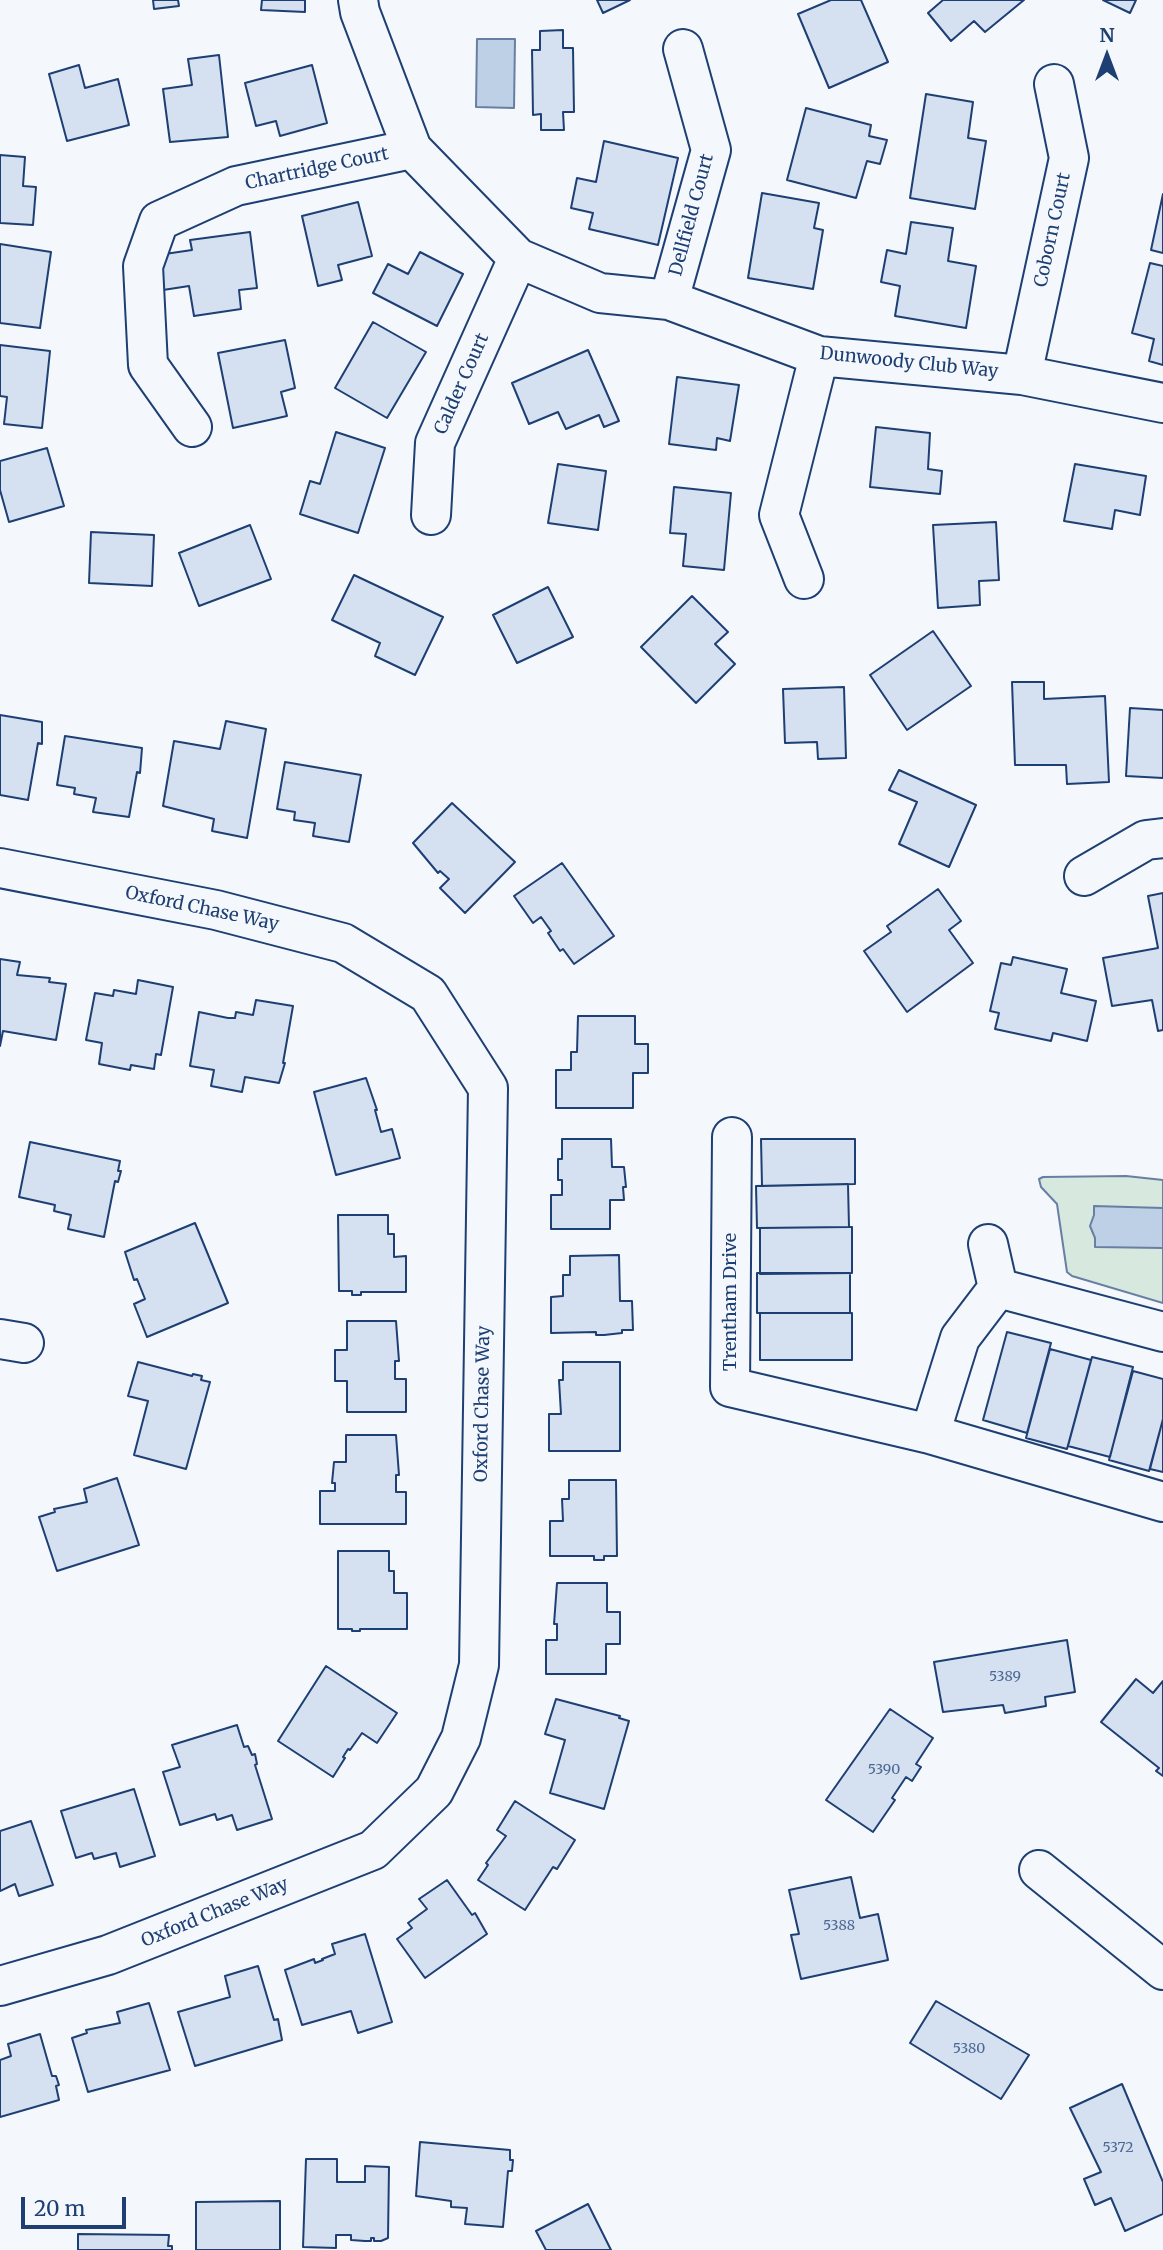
<!DOCTYPE html>
<html>
<head>
<meta charset="utf-8">
<style>
  body { margin:0 }
  #map { position:relative; width:1163px; height:2250px; overflow:hidden; background:#f4f7fb; font-family:Merriweather,serif }
  canvas { display:block }
  .north { position:absolute; left:1072px; top:21px; width:70px; height:70px; -webkit-text-stroke:5px #f4f7fb; paint-order:stroke; rotate:0deg; font-size:19px; font-weight:700; line-height:28px; text-align:center; color:#1d3f73 }
  .north::after { content:''; display:block; margin:auto; width:24px; height:32px; background:#1d3f73; clip-path:polygon(50% 0,100% 100%,50% 72%,0 100%) }
  .scale { position:absolute; left:21px; top:2197px; width:105px; height:32px; box-sizing:border-box; border:4px solid #1d3f73; border-top:0; padding-left:9px; font-size:21px; line-height:24px; white-space:nowrap; color:#1d3f73; -webkit-text-stroke:5px #f4f7fb; paint-order:stroke }
</style>
</head>
<body>
<div id="map">
<canvas width="1163" height="2250"></canvas>
<div class="north">N</div>
<div class="scale">20 m</div>
</div>
<script>
const ctx = document.querySelector('canvas').getContext('2d');
ctx.lineJoin = 'round';
function fill(path, color) {
  ctx.fillStyle = color;
  ctx.fill(path, 'evenodd');
}
function strokePath(path, color, width, dash) {
  ctx.strokeStyle = color;
  ctx.lineWidth = width;
  ctx.lineCap = dash ? 'butt' : 'round';
  ctx.setLineDash(dash || []);
  ctx.stroke(path);
}
function label(font, color, halo, rows, align = 'center') {
  ctx.font = font + ' Merriweather,serif';
  ctx.lineWidth = 5;
  ctx.setLineDash([]);
  ctx.textBaseline = 'middle';
  ctx.strokeStyle = halo;
  ctx.fillStyle = color;
  for (const [text, x, y, turn = 0] of rows) {
    ctx.save();
    ctx.translate(x, y);
    ctx.rotate((+turn || 0) * Math.PI / 180);
    ctx.textAlign = isNaN(turn) ? turn : align;
    if (halo) ctx.strokeText(text, 0, 0);
    ctx.fillText(text, 0, 0);
    ctx.restore();
  }
}
const green = new Path2D(`
  M 1126,1176 L 1163,1180 L 1163,1303 L 1072,1276 L 1067,1272 L 1057,1204 L 1041,1187 L 1039,1179 L 1043,1177 Z`);
fill(green, '#d7e8df');
strokePath(green, '#687fa3', 2);
const water = new Path2D(`
  M 477,39 L 515,39 L 514,108 L 476,107 Z
  M 1094,1206 L 1163,1208 L 1163,1248 L 1095,1247 L 1095,1238 L 1090,1226 L 1094,1215 Z`);
fill(water, '#bed0e5');
strokePath(water, '#687fa3', 2);
const building = new Path2D(`
  M 153,0 L 178,0 L 179,6 L 154,9 Z
  M 262,0 L 305,0 L 305,12 L 261,10 Z
  M 597,0 L 630,0 L 603,13 Z
  M 831,0 L 861,0 L 888,62 L 829,88 L 798,14 Z
  M 943,0 L 1024,0 L 985,32 L 974,21 L 951,41 L 928,13 Z
  M 1103,0 L 1136,0 L 1130,13 Z
  M 563,30 L 563,48 L 573,48 L 574,112 L 563,112 L 564,130 L 541,130 L 541,114 L 533,115 L 532,50 L 540,50 L 540,31 Z
  M 219,55 L 228,137 L 170,142 L 163,89 L 192,85 L 188,59 Z
  M 79,65 L 85,88 L 118,79 L 129,125 L 67,141 L 49,74 Z
  M 312,65 L 327,123 L 280,136 L 276,121 L 256,126 L 245,83 Z
  M 926,94 L 973,102 L 968,138 L 986,141 L 975,209 L 910,198 Z
  M 806,108 L 871,125 L 869,136 L 887,140 L 880,164 L 867,161 L 856,198 L 787,180 Z
  M 604,141 L 678,158 L 658,245 L 589,229 L 593,213 L 571,208 L 577,178 L 596,182 Z
  M 0,155 L 25,157 L 23,186 L 36,187 L 33,225 L 0,223 Z
  M 762,193 L 819,203 L 814,228 L 823,230 L 813,289 L 748,278 Z
  M 1163,194 L 1163,253 L 1151,250 Z
  M 358,202 L 372,256 L 338,265 L 342,280 L 318,286 L 302,216 Z
  M 911,222 L 953,228 L 948,261 L 976,266 L 966,328 L 895,316 L 900,286 L 881,282 L 887,250 L 906,254 Z
  M 250,232 L 257,288 L 239,290 L 241,309 L 194,316 L 189,286 L 163,290 L 158,255 L 192,250 L 190,240 Z
  M 0,244 L 51,252 L 40,328 L 0,323 Z
  M 420,252 L 463,274 L 437,326 L 373,293 L 388,264 L 408,274 Z
  M 1150,263 L 1163,266 L 1163,365 L 1149,361 L 1154,339 L 1132,333 Z
  M 373,322 L 426,352 L 387,418 L 335,388 Z
  M 285,340 L 295,388 L 281,392 L 287,416 L 233,428 L 218,353 Z
  M 0,345 L 50,351 L 42,428 L 4,424 L 7,397 L 0,396 Z
  M 588,350 L 619,421 L 604,427 L 599,415 L 566,429 L 558,412 L 529,424 L 512,383 Z
  M 677,377 L 739,385 L 730,441 L 717,438 L 716,450 L 669,444 Z
  M 876,427 L 930,433 L 928,469 L 942,471 L 940,494 L 870,487 Z
  M 336,432 L 385,448 L 358,533 L 300,514 L 310,481 L 320,484 Z
  M 47,448 L 64,506 L 9,522 L 0,490 L 0,461 Z
  M 558,464 L 606,471 L 598,530 L 548,523 Z
  M 1075,464 L 1146,476 L 1140,515 L 1115,510 L 1112,529 L 1064,521 Z
  M 674,487 L 731,493 L 724,570 L 683,566 L 686,534 L 670,533 Z
  M 996,522 L 999,580 L 979,581 L 980,605 L 938,608 L 933,525 Z
  M 250,525 L 271,579 L 199,606 L 179,553 Z
  M 91,532 L 154,535 L 152,586 L 89,583 Z
  M 354,575 L 443,617 L 415,675 L 375,656 L 380,643 L 332,620 Z
  M 548,587 L 573,637 L 517,663 L 493,615 Z
  M 692,596 L 728,632 L 715,644 L 735,664 L 696,703 L 641,647 Z
  M 933,631 L 971,686 L 907,730 L 870,675 Z
  M 1012,682 L 1044,682 L 1044,699 L 1105,696 L 1109,782 L 1067,784 L 1066,765 L 1015,765 Z
  M 844,687 L 846,758 L 818,759 L 817,742 L 785,743 L 783,689 Z
  M 1130,708 L 1163,710 L 1163,778 L 1126,776 Z
  M 0,715 L 42,722 L 42,744 L 38,743 L 28,800 L 0,795 Z
  M 226,721 L 266,729 L 247,838 L 212,831 L 214,819 L 163,806 L 174,741 L 220,749 Z
  M 65,736 L 142,748 L 140,773 L 137,772 L 129,817 L 93,812 L 96,798 L 74,794 L 75,788 L 57,785 Z
  M 285,762 L 361,775 L 349,842 L 313,836 L 315,823 L 294,820 L 295,812 L 277,809 Z
  M 899,770 L 976,805 L 949,867 L 899,844 L 917,802 L 889,790 Z
  M 452,803 L 515,862 L 465,913 L 440,888 L 449,879 L 440,871 L 438,873 L 413,843 Z
  M 562,863 L 614,936 L 574,964 L 563,949 L 560,951 L 548,933 L 551,931 L 541,917 L 533,923 L 514,896 Z
  M 938,889 L 961,921 L 949,930 L 973,963 L 907,1012 L 864,951 L 891,932 L 887,926 Z
  M 1163,893 L 1163,1030 L 1158,1031 L 1152,1000 L 1112,1006 L 1103,958 L 1158,948 L 1148,896 Z
  M 1013,957 L 1067,969 L 1061,993 L 1096,1001 L 1087,1041 L 1053,1033 L 1051,1041 L 995,1029 L 999,1013 L 990,1011 L 1001,963 L 1011,965 Z
  M 0,959 L 20,962 L 17,975 L 50,978 L 49,982 L 66,984 L 56,1040 L 3,1031 L 0,1046 Z
  M 138,980 L 173,987 L 161,1055 L 156,1054 L 154,1069 L 131,1065 L 130,1070 L 99,1064 L 102,1043 L 86,1040 L 95,993 L 113,996 L 114,990 L 136,994 Z
  M 256,1000 L 293,1006 L 283,1063 L 285,1063 L 279,1083 L 245,1077 L 242,1092 L 211,1086 L 214,1070 L 190,1066 L 199,1012 L 228,1018 L 235,1018 L 236,1012 L 253,1015 Z
  M 578,1016 L 635,1016 L 635,1044 L 648,1044 L 648,1073 L 633,1073 L 633,1108 L 556,1108 L 556,1070 L 571,1070 L 571,1052 L 577,1052 Z
  M 366,1078 L 377,1110 L 375,1110 L 381,1132 L 392,1129 L 400,1158 L 336,1175 L 314,1092 Z
  M 562,1139 L 611,1139 L 612,1167 L 624,1167 L 626,1187 L 623,1187 L 624,1200 L 610,1200 L 610,1229 L 551,1229 L 551,1195 L 562,1195 L 562,1180 L 558,1180 L 558,1159 L 562,1159 Z
  M 761,1139 L 855,1139 L 855,1184 L 762,1186 Z
  M 30,1142 L 120,1161 L 118,1171 L 121,1171 L 118,1182 L 115,1181 L 104,1237 L 68,1229 L 71,1215 L 54,1211 L 55,1205 L 19,1197 Z
  M 848,1184 L 849,1227 L 757,1228 L 756,1186 Z
  M 338,1215 L 388,1215 L 388,1234 L 394,1234 L 394,1257 L 406,1256 L 406,1292 L 361,1292 L 361,1295 L 352,1295 L 352,1291 L 339,1291 Z
  M 195,1223 L 228,1303 L 147,1337 L 134,1304 L 145,1299 L 137,1279 L 134,1280 L 125,1252 Z
  M 849,1227 L 852,1227 L 852,1273 L 760,1274 L 760,1228 Z
  M 619,1255 L 620,1301 L 632,1301 L 633,1330 L 622,1330 L 622,1333 L 604,1335 L 596,1335 L 596,1332 L 551,1333 L 551,1297 L 563,1296 L 563,1275 L 570,1275 L 570,1256 Z
  M 757,1273 L 850,1273 L 850,1313 L 757,1313 Z
  M 760,1313 L 852,1313 L 852,1360 L 760,1360 Z
  M 347,1321 L 396,1321 L 399,1361 L 395,1361 L 395,1379 L 406,1379 L 406,1412 L 347,1412 L 347,1381 L 335,1381 L 335,1350 L 347,1350 Z
  M 1007,1332 L 1051,1343 L 1027,1433 L 983,1420 Z
  M 1050,1349 L 1091,1360 L 1067,1449 L 1026,1438 Z
  M 1092,1357 L 1133,1367 L 1110,1457 L 1068,1446 Z
  M 138,1362 L 192,1376 L 193,1374 L 202,1376 L 201,1380 L 210,1382 L 186,1469 L 134,1455 L 148,1401 L 128,1396 Z
  M 563,1362 L 620,1362 L 620,1451 L 549,1451 L 549,1414 L 561,1414 L 559,1380 L 563,1380 Z
  M 1133,1371 L 1163,1379 L 1163,1419 L 1149,1471 L 1109,1460 Z
  M 1163,1419 L 1163,1472 L 1150,1469 Z
  M 346,1435 L 396,1435 L 399,1475 L 396,1475 L 396,1492 L 406,1492 L 406,1524 L 320,1524 L 320,1491 L 335,1491 L 335,1483 L 332,1483 L 334,1462 L 346,1462 Z
  M 117,1478 L 139,1545 L 57,1571 L 39,1517 L 55,1512 L 54,1509 L 87,1502 L 84,1489 Z
  M 569,1480 L 616,1480 L 617,1556 L 604,1556 L 604,1560 L 594,1560 L 594,1556 L 550,1556 L 550,1521 L 563,1521 L 562,1499 L 569,1499 Z
  M 338,1551 L 389,1551 L 389,1571 L 394,1571 L 394,1593 L 407,1593 L 407,1629 L 360,1629 L 360,1631 L 352,1631 L 352,1629 L 338,1629 Z
  M 557,1583 L 607,1583 L 607,1612 L 620,1612 L 620,1644 L 606,1644 L 606,1674 L 546,1674 L 546,1640 L 557,1640 L 557,1624 L 554,1624 Z
  M 1067,1640 L 1075,1692 L 1045,1697 L 1046,1706 L 1005,1713 L 1003,1705 L 943,1712 L 934,1662 Z
  M 326,1666 L 397,1713 L 377,1743 L 362,1733 L 350,1750 L 348,1749 L 343,1757 L 345,1758 L 333,1777 L 278,1741 Z
  M 1136,1679 L 1153,1693 L 1163,1681 L 1163,1776 L 1156,1771 L 1159,1768 L 1101,1722 Z
  M 556,1699 L 620,1716 L 619,1718 L 629,1721 L 604,1809 L 550,1793 L 565,1740 L 545,1734 Z
  M 890,1709 L 933,1738 L 916,1764 L 921,1767 L 912,1781 L 906,1777 L 892,1798 L 895,1800 L 873,1832 L 826,1800 Z
  M 237,1725 L 244,1747 L 248,1746 L 252,1755 L 255,1754 L 257,1764 L 255,1765 L 272,1819 L 237,1830 L 232,1815 L 217,1820 L 215,1814 L 180,1825 L 163,1772 L 180,1767 L 172,1745 Z
  M 134,1789 L 155,1856 L 120,1867 L 116,1853 L 94,1859 L 92,1853 L 76,1858 L 61,1811 Z
  M 515,1801 L 575,1840 L 557,1869 L 553,1867 L 525,1910 L 478,1880 L 488,1865 L 486,1863 L 506,1836 L 497,1830 Z
  M 31,1821 L 53,1885 L 19,1896 L 15,1884 L 0,1891 L 0,1831 Z
  M 851,1877 L 860,1918 L 878,1914 L 888,1960 L 801,1979 L 791,1935 L 799,1934 L 789,1890 Z
  M 447,1880 L 472,1915 L 475,1913 L 487,1934 L 425,1978 L 397,1939 L 412,1928 L 408,1923 L 427,1909 L 419,1899 Z
  M 365,1934 L 392,2022 L 358,2033 L 351,2011 L 302,2025 L 285,1970 L 314,1959 L 315,1963 L 323,1960 L 322,1959 L 335,1954 L 332,1944 Z
  M 258,1966 L 274,2020 L 278,2019 L 282,2040 L 195,2066 L 178,2012 L 230,1997 L 225,1976 Z
  M 936,2001 L 1029,2055 L 1001,2099 L 910,2043 Z
  M 149,2003 L 170,2070 L 88,2092 L 72,2038 L 87,2033 L 86,2030 L 120,2023 L 117,2012 Z
  M 40,2034 L 52,2076 L 56,2076 L 59,2085 L 56,2086 L 59,2100 L 0,2117 L 0,2060 L 11,2056 L 8,2044 Z
  M 1122,2084 L 1163,2182 L 1163,2214 L 1125,2231 L 1111,2198 L 1095,2205 L 1084,2179 L 1101,2172 L 1070,2108 Z
  M 420,2142 L 510,2150 L 510,2160 L 513,2160 L 512,2171 L 508,2171 L 503,2227 L 465,2224 L 467,2208 L 451,2207 L 451,2201 L 416,2196 Z
  M 306,2159 L 337,2159 L 337,2182 L 365,2182 L 365,2166 L 389,2167 L 388,2238 L 381,2241 L 374,2241 L 374,2238 L 371,2238 L 371,2241 L 365,2241 L 351,2240 L 351,2235 L 336,2235 L 336,2248 L 303,2247 Z
  M 280,2201 L 280,2250 L 196,2250 L 196,2202 Z
  M 588,2204 L 611,2250 L 546,2250 L 536,2231 Z
  M 78,2234 L 169,2235 L 168,2246 L 172,2246 L 172,2250 L 78,2250 Z`);
fill(building, '#d5e0f0');
strokePath(building, '#1d3f73', 2);
const minor = new Path2D(`
  M 358,0 L 360,12 L 412,149 L 518,258 L 600,293 L 669,300 L 819,356 L 1022,375 L 1163,403
  M 669,300 L 711,150 L 683,49
  M 1022,375 L 1069,158 L 1054,84
  M 192,427 L 148,365 L 143,266 L 159,221 L 236,186 L 412,149
  M 431,515 L 435,443 L 518,258
  M 804,579 L 779,515 L 819,356
  M 0,868 L 216,910 L 343,943 L 428,994 L 488,1088 L 479,1665 L 461,1738 L 434,1791 L 373,1850 L 108,1955 L 0,1986
  M 1084,876 L 1146,840 L 1163,838
  M 732,1137 L 730,1387 L 930,1434 L 960,1338 L 998,1288 L 988,1244
  M 998,1288 L 1163,1332
  M 0,1339 L 24,1343
  M 930,1434 L 1163,1502
  M 1039,1870 L 1163,1970`);
strokePath(minor, '#1d3f73', 42);
strokePath(minor, '#f4f7fb', 38);
label('14px', '#4b6792', null, [
  ["5389",1005,1677],
  ["5390",884,1770],
  ["5388",839,1926],
  ["5380",969,2049],
  ["5372",1118,2148]
]);
label('18px', '#1d3f73', '#f4f7fb', [
  ["Chartridge Court",317,169,-12],
  ["Dellfield Court",692,215,-75],
  ["Coborn Court",1053,230,-78],
  ["Dunwoody Club Way",909,363,6],
  ["Calder Court",462,384,-66],
  ["Oxford Chase Way",202,909,12],
  ["Trentham Drive",731,1302,-90],
  ["Oxford Chase Way",483,1404,-89],
  ["Oxford Chase Way",215,1913,-22]
]);
</script>
</body>
</html>
